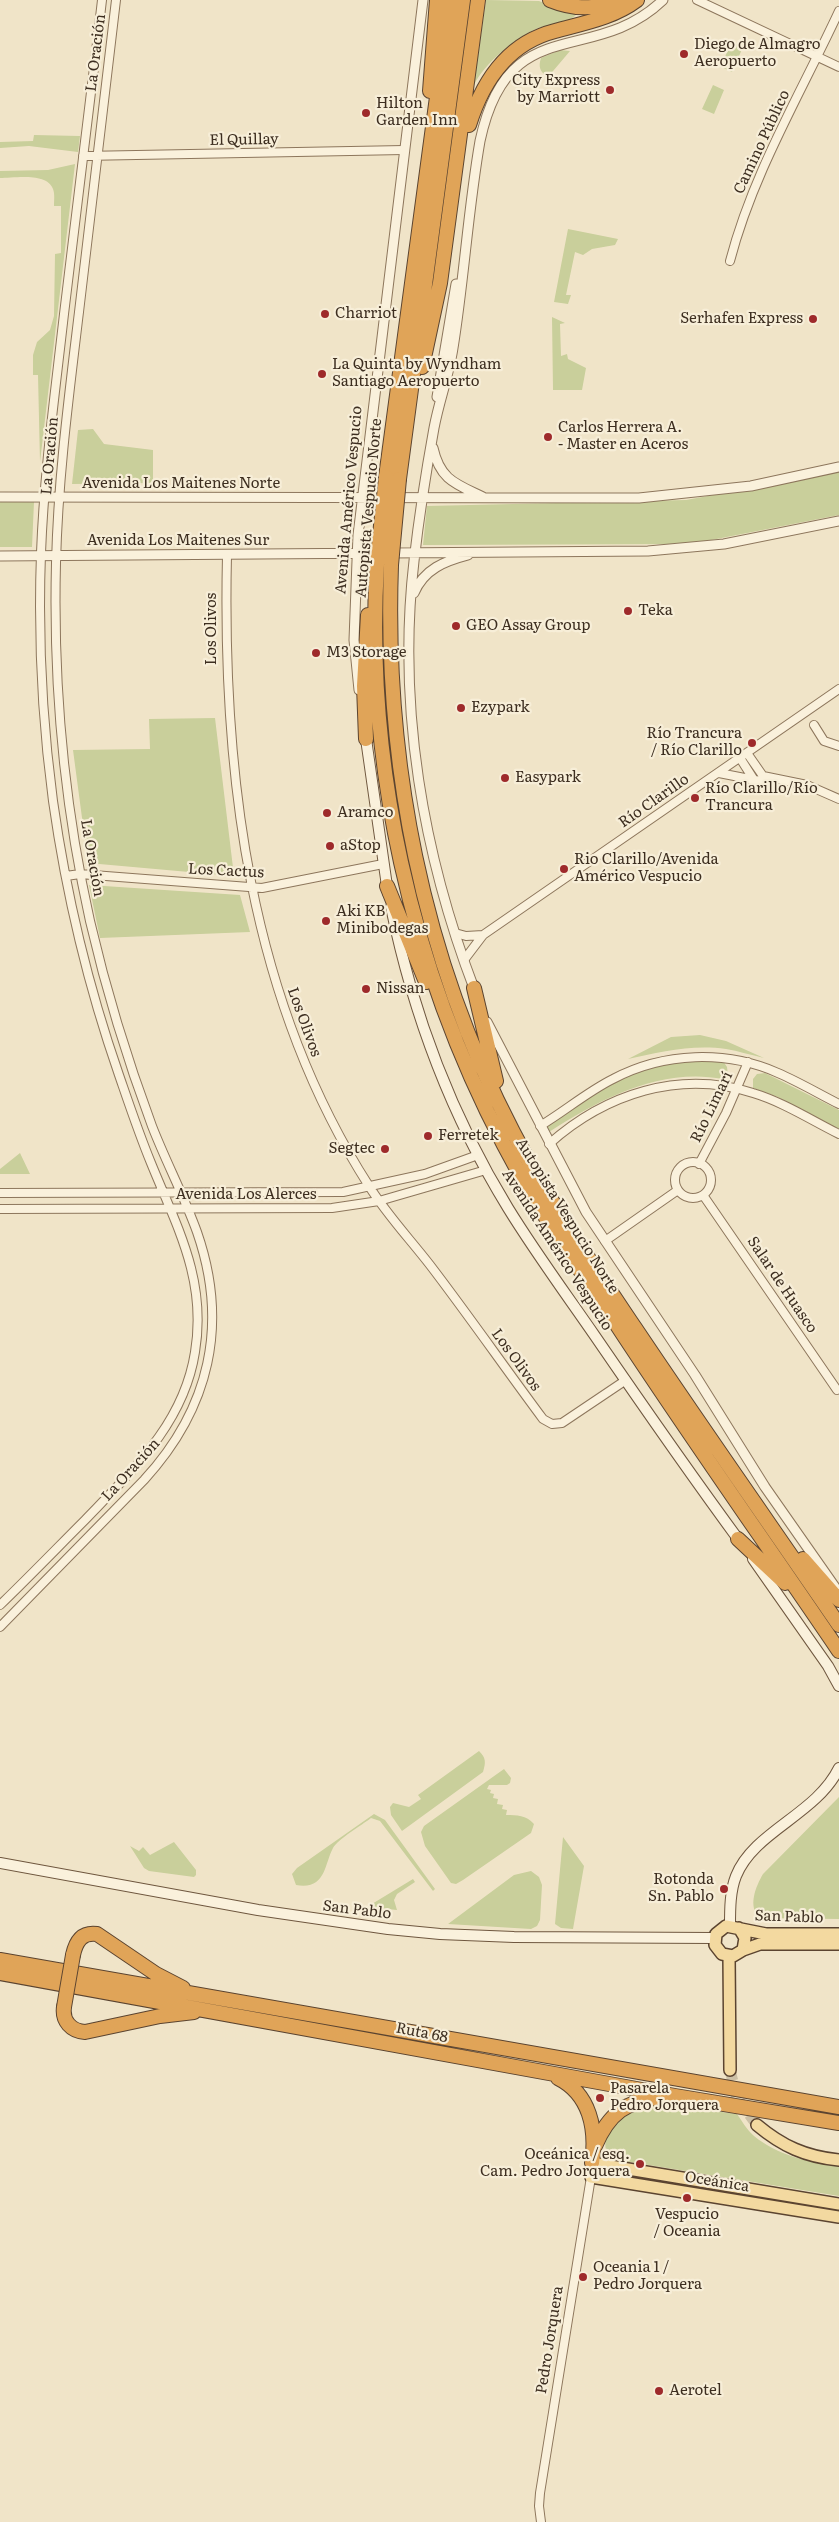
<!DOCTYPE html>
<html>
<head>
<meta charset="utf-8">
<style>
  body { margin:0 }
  canvas { display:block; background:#f0e4c8 }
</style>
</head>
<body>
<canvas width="839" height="2522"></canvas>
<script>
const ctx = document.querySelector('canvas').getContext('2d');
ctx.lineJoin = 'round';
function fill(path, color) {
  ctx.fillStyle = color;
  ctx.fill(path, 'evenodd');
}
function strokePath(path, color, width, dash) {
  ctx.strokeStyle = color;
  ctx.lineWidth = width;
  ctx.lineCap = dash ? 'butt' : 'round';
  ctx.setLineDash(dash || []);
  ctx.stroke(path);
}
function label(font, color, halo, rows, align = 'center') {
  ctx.font = font + ' Literata,serif';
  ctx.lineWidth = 4.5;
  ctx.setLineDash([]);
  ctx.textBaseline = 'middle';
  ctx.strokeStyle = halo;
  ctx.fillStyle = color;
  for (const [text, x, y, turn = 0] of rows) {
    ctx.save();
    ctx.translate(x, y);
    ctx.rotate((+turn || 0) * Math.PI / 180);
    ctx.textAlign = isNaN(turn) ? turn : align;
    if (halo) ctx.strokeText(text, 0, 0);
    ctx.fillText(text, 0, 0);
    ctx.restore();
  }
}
fill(new Path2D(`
  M 486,0 L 539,1 L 559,9 L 578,12 C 572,24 547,24 536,29 C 516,37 483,65 474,85 Z
  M 731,42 L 743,47 L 732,72 L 721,67 Z
  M 560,50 L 570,51 L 548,77 C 540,72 538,67 541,58 Z
  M 713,85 L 724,90 L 714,114 L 702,109 Z
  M 34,135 L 80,136 L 78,152 L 29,146 L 0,148 L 0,142 L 33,141 Z
  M 75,164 L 40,462 L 38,375 L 33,375 L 33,355 L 37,342 L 50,330 L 54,316 L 55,254 L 61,253 L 61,206 L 54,206 C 54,201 55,194 53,189 C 47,172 14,178 0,178 L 0,171 L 48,170 Z
  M 568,229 L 618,239 L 615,245 L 592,249 L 583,255 L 575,252 L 566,295 L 571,295 L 568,304 L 554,302 Z
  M 552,317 L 565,323 L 560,324 L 561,356 L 567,354 L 568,359 L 586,368 L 582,390 L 553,390 Z
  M 93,429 L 104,444 L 153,450 L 153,483 L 72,484 L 78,430 Z
  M 839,472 L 839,515 L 691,544 L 423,545 L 427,506 L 686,500 Z
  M 0,502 L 34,502 L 32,547 L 0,547 Z
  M 215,718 L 234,876 L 88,863 L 73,750 L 150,749 L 149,719 Z
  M 89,885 L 240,895 L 250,932 L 100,938 Z
  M 700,1035 L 726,1041 L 764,1058 C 751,1055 738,1051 726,1049 C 693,1044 659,1052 628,1059 L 671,1037 Z
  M 688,1060 L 723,1061 L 727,1067 L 728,1076 L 723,1079 C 660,1067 600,1099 549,1132 L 545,1126 C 594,1092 628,1069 688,1060 Z
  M 765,1073 L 839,1110 L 839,1129 L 778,1097 L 753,1088 L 753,1079 L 757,1074 Z
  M 20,1153 L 30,1174 L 0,1174 L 0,1169 Z
  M 479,1751 C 486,1758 486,1762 483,1772 L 402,1831 L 391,1815 L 390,1807 L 393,1803 L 409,1807 L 421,1799 L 418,1795 Z
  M 504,1769 L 511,1778 L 510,1783 L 507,1785 L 489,1785 L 487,1789 L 491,1790 L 490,1793 L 494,1794 L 493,1798 L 498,1799 L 497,1804 L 503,1805 L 502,1809 L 507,1810 L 506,1815 C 517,1815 526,1815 534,1824 L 531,1833 L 463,1880 L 456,1884 L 451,1883 L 425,1846 L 421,1832 L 424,1826 Z
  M 839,1797 L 839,1919 L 760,1918 C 747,1907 756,1886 763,1874 Z
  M 374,1814 L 385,1820 L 435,1889 L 433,1891 L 380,1821 L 371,1818 C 362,1825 338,1839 333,1848 C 324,1865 326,1890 296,1885 L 292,1874 L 297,1868 Z
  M 563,1837 L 584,1866 L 573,1929 L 561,1928 L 555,1924 Z
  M 174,1842 L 196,1870 L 196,1875 L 194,1877 L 149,1871 L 144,1868 L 130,1846 L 139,1851 L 143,1847 L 150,1855 Z
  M 531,1871 L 539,1877 L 542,1885 L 540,1920 L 537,1926 L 531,1929 L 448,1924 L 514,1875 Z
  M 413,1879 L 415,1882 L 397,1894 L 394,1900 L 397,1910 L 367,1907 Z
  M 641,2104 L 660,2104 L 737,2114 C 742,2121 747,2130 754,2136 C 777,2155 809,2163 839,2165 L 839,2196 L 612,2159 C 600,2148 607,2134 612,2121 Z`), '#c9cf9b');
strokePath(new Path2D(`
  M 730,2070 L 737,2098 L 757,2125`), '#ccc0a6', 11, [11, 5.5]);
const minor = new Path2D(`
  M 697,0 L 839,67
  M 83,156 L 404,150
  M 730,261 C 753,173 801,93 839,11
  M 227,555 C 222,773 249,999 369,1186 C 387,1215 410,1239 430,1265 C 469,1316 505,1368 543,1419 L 552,1424 L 562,1423 L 626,1380
  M 814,725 L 824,741 L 839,746
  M 747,753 L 763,776 L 807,785 L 839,799
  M 740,758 L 754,780
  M 719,773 L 760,781 L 773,780
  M 66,876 L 80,874 L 262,888 L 383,864
  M 455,933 L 466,936 L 483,935
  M 464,960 L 483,935 L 839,689
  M 540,1126 C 565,1111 587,1092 613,1079 C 664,1052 726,1050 778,1073 C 799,1082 819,1094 839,1104
  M 549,1144 C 605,1094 680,1069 753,1093 C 783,1102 811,1120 839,1134
  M675 1180a18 18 0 1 1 36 0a18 18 0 1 1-36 0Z
  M 699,1164 L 726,1113 L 748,1062
  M 0,1193 L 343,1192 L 425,1174 L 478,1155
  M 703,1195 L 837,1390
  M 0,1209 L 332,1208 L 379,1201 L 486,1170
  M 605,1241 L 678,1190
  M 0,1605 C 29,1577 57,1548 85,1520 C 133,1470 184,1423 195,1352 C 207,1280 177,1227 151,1163 C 139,1134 129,1104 119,1075 C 88,986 66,893 53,801 C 42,719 38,635 41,553 C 44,473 55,394 64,314 C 77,210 90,105 102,0
  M 0,1627 L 144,1480 C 210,1408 229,1324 197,1232 C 184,1196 166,1162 152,1126 C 127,1059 106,990 90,921 C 64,804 53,683 56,563 C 58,479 69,395 79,312 C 92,208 104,104 116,0
  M 541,2522 L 539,2506 L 540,2493 L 591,2177`);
const tertiary = new Path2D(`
  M 437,397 L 456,284
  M 433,448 C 440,480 456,484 483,497
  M 0,497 L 639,498 L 751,486 L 839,467
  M 0,556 L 648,551 L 724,544 L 839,521
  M 414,593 C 424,569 445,561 468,555
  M 359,690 L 354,640 L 358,535 L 423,0
  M 475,991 C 423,855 397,707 414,561 C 419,517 426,472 434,428 C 439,401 449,375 453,348 C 464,280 468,210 480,141 C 508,9 592,68 663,0
  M 487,1022 L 586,1212 L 695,1375 L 765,1487 L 835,1587`);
const secondary = new Path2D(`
  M 366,739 L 388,893
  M 391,907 C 413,1014 451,1115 508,1208 C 535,1252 566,1294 595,1336 C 643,1406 691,1475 741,1543
  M 753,1559 L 828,1666 L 839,1686
  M 0,1863 L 258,1910 L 388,1929 L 440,1934 L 514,1937 L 715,1938
  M 730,1926 C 730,1909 730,1891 736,1876 C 754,1831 816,1815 839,1768`);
const primary = new Path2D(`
  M 739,1928 L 745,1938 L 743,1950 L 733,1956 L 722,1954 L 715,1945 L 716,1934 L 726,1926 L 766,1934 L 839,1934
  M 743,1950 L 760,1944 L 839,1944
  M 729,1956 L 730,2070
  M 757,2125 C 782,2146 806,2157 839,2160
  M 839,2204 L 592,2163 L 591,2177 L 839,2217`);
const motorway = new Path2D(`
  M 550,0 C 572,9 596,10 618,0
  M 430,91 L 437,0
  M 469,125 C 483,80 508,43 555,31 C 584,23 613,18 637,0
  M 422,367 L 440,283 L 478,0
  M 386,477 L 450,0
  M 399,479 L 463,0
  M 377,564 C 365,763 411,968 504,1145 C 537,1208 577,1266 617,1325 C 689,1435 765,1542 839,1651
  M 391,565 C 384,761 422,957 513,1132 C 548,1200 592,1264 635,1328 C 702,1428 771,1526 839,1625
  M 366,739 L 364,686 L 368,615
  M 387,886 L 426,982
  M 474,988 L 496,1081
  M 738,1539 L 785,1583
  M 803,1559 L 839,1600
  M 73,1955 C 76,1941 82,1932 97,1934 L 156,1974 L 183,1988
  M 0,1960 L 839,2107
  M 0,1973 L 675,2096 L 839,2123
  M 64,2007 C 62,2021 71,2031 85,2032 L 160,2016 L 194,2012
  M 558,2078 C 590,2094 597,2129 592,2163
  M 595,2146 C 609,2113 626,2101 662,2097`);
strokePath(minor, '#8d765c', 10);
strokePath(tertiary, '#8d765c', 11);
strokePath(secondary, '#6f573f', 12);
strokePath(primary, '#5b4430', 14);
strokePath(motorway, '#5b4430', 16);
strokePath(minor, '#faf1dc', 8);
strokePath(tertiary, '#faf1dc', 9);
strokePath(secondary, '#faf1dc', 10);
strokePath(primary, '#f3d9a0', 11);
strokePath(motorway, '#e0a458', 14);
const motorwayBridge = new Path2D(`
  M 377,564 L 386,477
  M 391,565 L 399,479
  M 64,2007 L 73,1955`);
strokePath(motorwayBridge, '#5b4430', 16, []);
strokePath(motorwayBridge, '#e0a458', 14);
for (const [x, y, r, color] of [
  [684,54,5,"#9e2a2b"],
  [610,90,5,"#9e2a2b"],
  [366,113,5,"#9e2a2b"],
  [325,314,5,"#9e2a2b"],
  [813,319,5,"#9e2a2b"],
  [322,374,5,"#9e2a2b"],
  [548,437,5,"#9e2a2b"],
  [628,611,5,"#9e2a2b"],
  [456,626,5,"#9e2a2b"],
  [316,653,5,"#9e2a2b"],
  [461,708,5,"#9e2a2b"],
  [752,743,5,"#9e2a2b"],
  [505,778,5,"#9e2a2b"],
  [695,798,5,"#9e2a2b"],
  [327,813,5,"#9e2a2b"],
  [330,846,5,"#9e2a2b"],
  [564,869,5,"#9e2a2b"],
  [326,921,5,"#9e2a2b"],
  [366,989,5,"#9e2a2b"],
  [428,1136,5,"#9e2a2b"],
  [385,1149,5,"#9e2a2b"],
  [724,1889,5,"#9e2a2b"],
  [600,2098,5,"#9e2a2b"],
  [640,2164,5,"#9e2a2b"],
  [687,2198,5,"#9e2a2b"],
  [583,2277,5,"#9e2a2b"],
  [659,2391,5,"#9e2a2b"]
]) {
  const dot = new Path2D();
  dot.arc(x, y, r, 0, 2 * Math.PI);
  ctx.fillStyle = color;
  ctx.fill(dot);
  strokePath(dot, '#f7eed8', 2);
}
label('15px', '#3d2e20', '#f7eed8', [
  ["Diego de Almagro",694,45],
  ["Aeropuerto",694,62],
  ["City Express",600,81,"right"],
  ["by Marriott",600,98,"right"],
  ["Hilton",376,104],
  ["Garden Inn",376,121],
  ["Charriot",335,314],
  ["Serhafen Express",803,319,"right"],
  ["La Quinta by Wyndham",332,365],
  ["Santiago Aeropuerto",332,382],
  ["Carlos Herrera A.",558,428],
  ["- Master en Aceros",558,445],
  ["Teka",638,611],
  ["GEO Assay Group",466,626],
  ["M3 Storage",326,653],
  ["Ezypark",471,708],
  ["Río Trancura",742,734,"right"],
  ["/ Río Clarillo",742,751,"right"],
  ["Easypark",515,778],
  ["Río Clarillo/Río",705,789],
  ["Trancura",705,806],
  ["Aramco",337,813],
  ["aStop",340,846],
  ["Rio Clarillo/Avenida",574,860],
  ["Américo Vespucio",574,877],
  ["Aki KB",336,912],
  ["Minibodegas",336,929],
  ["Nissan",376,989],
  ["Ferretek",438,1136],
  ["Segtec",375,1149,"right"],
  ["Rotonda",714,1880,"right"],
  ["Sn. Pablo",714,1897,"right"],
  ["Pasarela",610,2089],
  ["Pedro Jorquera",610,2106],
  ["Oceánica / esq.",630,2155,"right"],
  ["Cam. Pedro Jorquera",630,2172,"right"],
  ["Vespucio",687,2215,"center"],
  ["/ Oceania",687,2232,"center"],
  ["Oceania 1 /",593,2268],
  ["Pedro Jorquera",593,2285],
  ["Aerotel",669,2391]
], 'left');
label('15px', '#3d2e20', '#f7eed8', [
  ["La Oración",96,53,-83],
  ["El Quillay",244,140,-1],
  ["Camino Público",762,142,-65],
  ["La Oración",50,456,-85],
  ["Avenida Los Maitenes Norte",181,484],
  ["Avenida Américo Vespucio",349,500,-85],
  ["Autopista Vespucio Norte",369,508,-85],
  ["Avenida Los Maitenes Sur",178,541],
  ["Los Olivos",212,629,-90],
  ["Río Clarillo",654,801,-35],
  ["La Oración",92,858,80],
  ["Los Cactus",226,871,3],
  ["Los Olivos",304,1022,70],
  ["Río Limarí",712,1107,-64],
  ["Avenida Los Alerces",246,1195],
  ["Autopista Vespucio Norte",567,1216,58],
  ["Avenida Américo Vespucio",557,1250,57],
  ["Salar de Huasco",782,1285,56],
  ["Los Olivos",516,1360,54],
  ["La Oración",131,1470,-48],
  ["San Pablo",357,1910,7],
  ["San Pablo",789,1917,2],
  ["Ruta 68",422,2033,11],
  ["Oceánica",717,2182,9],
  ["Pedro Jorquera",550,2340,-81]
]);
</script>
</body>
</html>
